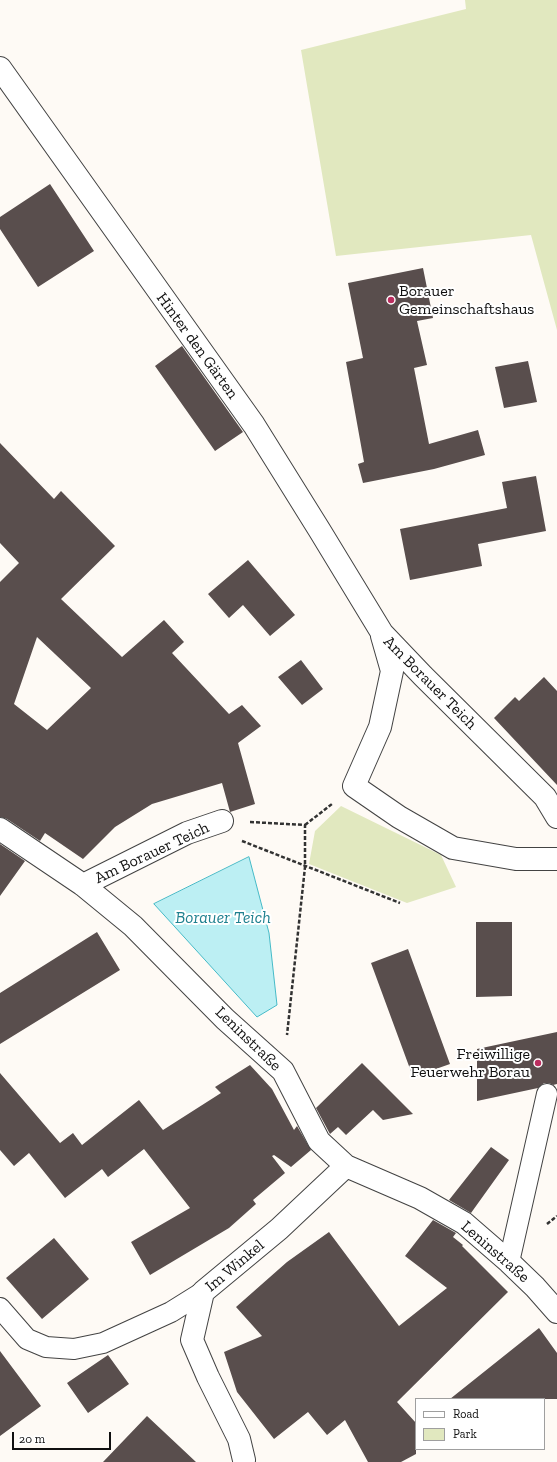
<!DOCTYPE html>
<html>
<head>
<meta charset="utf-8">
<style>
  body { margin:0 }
  #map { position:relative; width:557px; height:1462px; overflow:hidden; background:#fefaf5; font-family:"Zilla Slab",serif }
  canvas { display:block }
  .legend { position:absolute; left:415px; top:1398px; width:130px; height:52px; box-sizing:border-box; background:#fff; border:1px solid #9f9f9f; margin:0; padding:5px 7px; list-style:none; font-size:12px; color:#101010 }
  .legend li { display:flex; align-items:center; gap:8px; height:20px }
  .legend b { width:20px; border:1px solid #9f9f9f }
  .scale { position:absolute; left:12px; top:1432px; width:99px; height:18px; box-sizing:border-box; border:2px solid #101010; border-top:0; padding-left:5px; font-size:12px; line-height:14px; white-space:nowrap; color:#101010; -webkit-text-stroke:3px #fff; paint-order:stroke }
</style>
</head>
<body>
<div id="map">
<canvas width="557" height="1462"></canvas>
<ul class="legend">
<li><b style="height:5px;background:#fff"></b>Road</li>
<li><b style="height:11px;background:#e1e8bf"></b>Park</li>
</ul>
<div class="scale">20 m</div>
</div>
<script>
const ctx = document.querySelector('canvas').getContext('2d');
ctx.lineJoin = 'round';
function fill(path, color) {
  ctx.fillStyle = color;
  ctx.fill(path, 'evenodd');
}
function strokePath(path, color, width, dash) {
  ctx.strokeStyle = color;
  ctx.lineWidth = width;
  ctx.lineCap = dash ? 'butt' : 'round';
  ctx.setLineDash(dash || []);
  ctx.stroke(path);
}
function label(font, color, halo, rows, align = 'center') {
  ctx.font = font + ' "Zilla Slab",serif';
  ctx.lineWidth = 4;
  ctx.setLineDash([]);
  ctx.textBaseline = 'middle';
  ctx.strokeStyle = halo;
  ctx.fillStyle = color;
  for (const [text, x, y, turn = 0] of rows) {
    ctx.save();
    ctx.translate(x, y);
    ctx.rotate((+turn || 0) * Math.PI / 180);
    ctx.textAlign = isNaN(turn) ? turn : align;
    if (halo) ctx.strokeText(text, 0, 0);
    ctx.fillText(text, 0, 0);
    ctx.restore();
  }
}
fill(new Path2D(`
  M 465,0 L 557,0 L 557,330 L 531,235 L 336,256 L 301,50 L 466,9 Z
  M 341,806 L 441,855 L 456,887 L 407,903 L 309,864 L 315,831 Z`), '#e1e8bf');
const water = new Path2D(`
  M 249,857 L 269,933 L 277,1005 L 257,1017 L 154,904 Z`);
fill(water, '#bceff3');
strokePath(water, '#46bac7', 1);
fill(new Path2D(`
  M 50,184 L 94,251 L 38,287 L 0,229 L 0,217 Z
  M 423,268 L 433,318 L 417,321 L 427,365 L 414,368 L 429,444 L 478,430 L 485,455 L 434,469 L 363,483 L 358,464 L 364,462 L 346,362 L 363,358 L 348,283 Z
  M 182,346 L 243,432 L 215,451 L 155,366 Z
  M 528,361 L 537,402 L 504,408 L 495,367 Z
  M 0,443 L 54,499 L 61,491 L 115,546 L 61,599 L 122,657 L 164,620 L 184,642 L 172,653 L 229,714 L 242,705 L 261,726 L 238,743 L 255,804 L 230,812 L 222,783 L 152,804 L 115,827 L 83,859 L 45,833 L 40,841 L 7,819 L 0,817 L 0,582 L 19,563 L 0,543 ZM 37,637 L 91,688 L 47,730 L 14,704 Z
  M 536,476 L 546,531 L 478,544 L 482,566 L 410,580 L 400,529 L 507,508 L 502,482 Z
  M 248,560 L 295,615 L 270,636 L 243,605 L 229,618 L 208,594 Z
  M 301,660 L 323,689 L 302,705 L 278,677 Z
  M 544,677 L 557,691 L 557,785 L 494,718 L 515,697 L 519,701 Z
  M 0,844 L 25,861 L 0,896 Z
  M 476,922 L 512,922 L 512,996 L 476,997 Z
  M 97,932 L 120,970 L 0,1044 L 0,993 Z
  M 408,949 L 450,1064 L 413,1077 L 371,963 Z
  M 557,1032 L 557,1084 L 553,1085 L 549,1083 L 544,1083 L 538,1088 L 477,1101 L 477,1049 Z
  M 362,1063 L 413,1114 L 383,1120 L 373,1110 L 346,1135 L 338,1127 L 330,1134 L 316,1108 Z
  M 250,1065 L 272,1089 L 294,1130 L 297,1126 L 311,1150 L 291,1167 L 274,1155 L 272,1156 L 285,1173 L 253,1200 L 256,1204 L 229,1228 L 150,1275 L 131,1242 L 190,1208 L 144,1149 L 108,1177 L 102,1169 L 65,1198 L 29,1153 L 14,1166 L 0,1150 L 0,1073 L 60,1143 L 73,1133 L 82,1145 L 139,1100 L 163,1130 L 221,1093 L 215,1087 Z
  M 491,1147 L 509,1160 L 471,1213 L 449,1200 Z
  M 433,1220 L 456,1233 L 453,1237 L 463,1245 L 462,1246 L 508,1292 L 397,1402 L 416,1423 L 416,1454 L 401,1462 L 368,1462 L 345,1420 L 327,1435 L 308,1412 L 274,1439 L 237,1392 L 224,1352 L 262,1336 L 236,1307 L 287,1262 L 329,1232 L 399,1326 L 447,1288 L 405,1256 Z
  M 54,1238 L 89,1279 L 42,1319 L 6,1278 Z
  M 539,1328 L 557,1353 L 557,1399 L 450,1399 Z
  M 0,1351 L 41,1406 L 0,1436 Z
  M 108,1355 L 129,1384 L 88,1413 L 67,1383 Z
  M 147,1416 L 196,1462 L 103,1462 Z`), '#594e4d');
const service = new Path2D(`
  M 509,1262 L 547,1094
  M 0,1308 L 27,1339 L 46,1347 L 74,1349 L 103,1343 L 171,1312 L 203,1292`);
const minor = new Path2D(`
  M 0,68 L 254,425 L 320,531 L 382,633 L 423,676 L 545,797 L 557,817
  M 382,636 L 392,671 L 380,727 L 354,786 L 399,817 L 453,848 L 516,859 L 557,859
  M 0,829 L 83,885 L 133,926 L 225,1019 L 283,1071 L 319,1141 L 346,1166 L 420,1198 L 464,1223 L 509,1262 L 535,1287 L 557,1312
  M 83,885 L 187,833 L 222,821
  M 244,1460 L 239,1439 L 208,1377 L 192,1340 L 203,1292 L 279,1229 L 346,1166`);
strokePath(service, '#434343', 22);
strokePath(minor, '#434343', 24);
strokePath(new Path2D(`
  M 250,822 L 305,825 L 305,867 L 287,1035
  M 305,825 L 332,804
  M 242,841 L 400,903
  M 547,1224 L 557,1216`), '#323232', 2.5, [4, 2]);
strokePath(service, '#fff', 20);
strokePath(minor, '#fff', 22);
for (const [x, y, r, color] of [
  [391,300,4,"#bb2e5f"],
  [538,1063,4,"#bb2e5f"]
]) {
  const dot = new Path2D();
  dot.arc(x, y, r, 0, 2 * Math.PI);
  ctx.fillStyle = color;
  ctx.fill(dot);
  strokePath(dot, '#fff', 1.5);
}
label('16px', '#101010', '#fff', [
  ["Borauer",399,291],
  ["Gemeinschaftshaus",399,309],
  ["Freiwillige",530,1054,"right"],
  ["Feuerwehr Borau",530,1072,"right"]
], 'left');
label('16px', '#101010', '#fff', [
  ["Hinter den Gärten",197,346,54],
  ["Am Borauer Teich",430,683,45],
  ["Am Borauer Teich",152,853,-25],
  ["Leninstraße",248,1039,44],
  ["Leninstraße",495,1252,41],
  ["Im Winkel",235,1266,-40]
]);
label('italic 17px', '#1e808f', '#fff', [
  ["Borauer Teich",223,918]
]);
</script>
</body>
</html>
